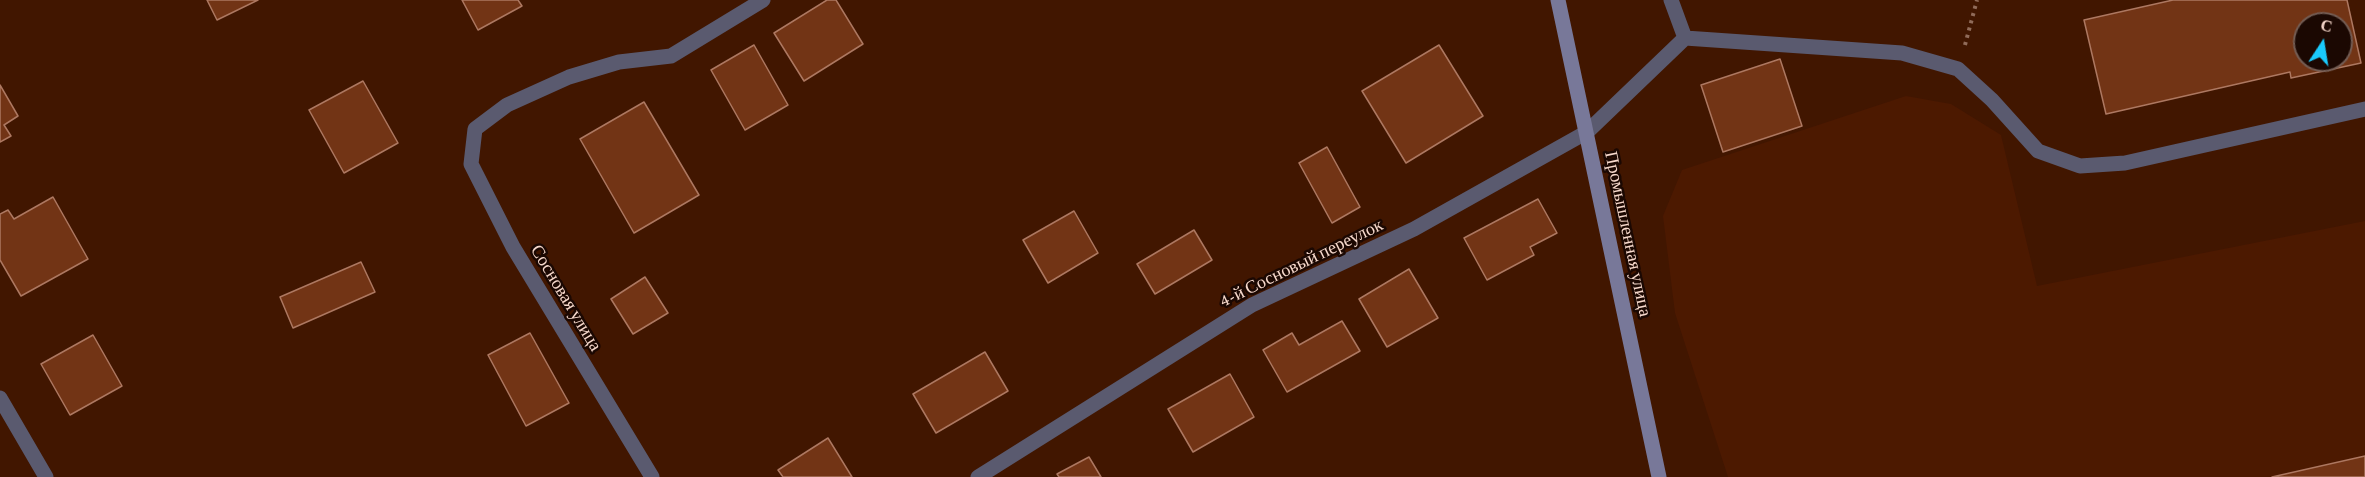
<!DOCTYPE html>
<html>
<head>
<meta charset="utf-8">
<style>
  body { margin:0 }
  #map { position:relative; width:2365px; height:477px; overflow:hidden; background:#411600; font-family:"Crimson Pro",serif }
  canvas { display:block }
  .north { position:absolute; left:2293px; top:12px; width:60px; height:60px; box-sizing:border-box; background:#1b0802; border:2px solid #735c53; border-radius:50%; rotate:12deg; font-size:16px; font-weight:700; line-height:24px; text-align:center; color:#f7d9cc }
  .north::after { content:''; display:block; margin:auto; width:21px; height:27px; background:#1acafc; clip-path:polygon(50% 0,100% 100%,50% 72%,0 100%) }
</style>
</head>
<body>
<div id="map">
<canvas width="2365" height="477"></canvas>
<div class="north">С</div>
</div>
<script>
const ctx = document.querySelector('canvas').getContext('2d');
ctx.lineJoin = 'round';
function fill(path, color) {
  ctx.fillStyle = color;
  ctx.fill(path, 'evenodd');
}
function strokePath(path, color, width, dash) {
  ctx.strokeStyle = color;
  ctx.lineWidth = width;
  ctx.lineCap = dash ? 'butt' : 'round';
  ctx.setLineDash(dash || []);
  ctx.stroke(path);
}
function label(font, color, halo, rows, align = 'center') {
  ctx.font = font + ' "Crimson Pro",serif';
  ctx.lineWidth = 5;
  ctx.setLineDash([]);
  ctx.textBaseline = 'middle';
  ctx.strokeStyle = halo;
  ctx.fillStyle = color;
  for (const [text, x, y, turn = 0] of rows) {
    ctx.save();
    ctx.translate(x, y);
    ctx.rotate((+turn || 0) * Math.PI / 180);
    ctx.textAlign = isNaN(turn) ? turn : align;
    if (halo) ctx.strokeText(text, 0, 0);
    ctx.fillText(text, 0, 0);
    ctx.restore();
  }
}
fill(new Path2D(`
  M 1906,96 L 1951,104 L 2001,135 L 2037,286 L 2365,221 L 2365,477 L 1728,477 L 1675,313 L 1663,216 L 1682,170 Z`), '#4c1900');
const building = new Path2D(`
  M 207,0 L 258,0 L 217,20 Z
  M 462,0 L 518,0 L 522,6 L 478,30 Z
  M 827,0 L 836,0 L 863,44 L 804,81 L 774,33 Z
  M 2173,0 L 2347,0 L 2361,63 L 2291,78 L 2290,72 L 2106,114 L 2084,20 ZM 2305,24 L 2341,24 L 2341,60 L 2305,60 Z
  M 754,45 L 788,105 L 745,130 L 711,70 Z
  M 1439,45 L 1483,116 L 1406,163 L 1362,91 Z
  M 1780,59 L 1802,126 L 1723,152 L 1701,85 Z
  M 363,81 L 398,143 L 344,173 L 309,110 Z
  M 0,85 L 18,116 L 4,125 L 11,136 L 0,142 Z
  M 644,102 L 699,195 L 634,233 L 580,139 Z
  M 1327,147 L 1360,207 L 1332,223 L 1299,163 Z
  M 53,197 L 88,259 L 21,296 L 0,260 L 0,214 L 8,210 L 14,219 Z
  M 1538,199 L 1557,233 L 1530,247 L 1534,255 L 1487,280 L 1464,238 Z
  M 1074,211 L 1098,253 L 1048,283 L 1023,240 Z
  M 1194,230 L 1212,260 L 1155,294 L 1137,264 Z
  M 361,262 L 375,292 L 293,328 L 280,297 Z
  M 1409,269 L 1438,318 L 1387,347 L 1359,299 Z
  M 645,277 L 668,313 L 633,334 L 611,299 Z
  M 1342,321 L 1360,351 L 1287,392 L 1263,350 L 1292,333 L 1299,345 Z
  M 530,333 L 569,403 L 526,426 L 488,355 Z
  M 93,335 L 122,386 L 70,415 L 41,364 Z
  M 985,352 L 1008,391 L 936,433 L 913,394 Z
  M 1230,374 L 1254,417 L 1193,452 L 1168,409 Z
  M 828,438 L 852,477 L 783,477 L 778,470 Z
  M 2365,456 L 2365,477 L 2272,477 Z
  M 1089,457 L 1101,477 L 1059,477 L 1057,474 Z`);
fill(building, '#723415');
strokePath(building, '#ad7861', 1.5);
strokePath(new Path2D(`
  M 1965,45 L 1977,0`), '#906b59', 4, [3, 4.5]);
strokePath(new Path2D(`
  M 1685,38 L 1902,53 L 1958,69 L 1992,100 L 2038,151 L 2080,166 L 2125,163 L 2365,109
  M 1587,132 L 1685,38 L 1671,0`), '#5a5a6f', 15);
strokePath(new Path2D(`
  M 0,398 L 46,477
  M 652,477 L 513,247 L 471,164 L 475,129 L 507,105 L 569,77 L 619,62 L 671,56 L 763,0
  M 978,477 L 1252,305 L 1414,229 L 1587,132`), '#5a5a6f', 15);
strokePath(new Path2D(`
  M 1558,0 L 1659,477`), '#787899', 15);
label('18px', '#f7d9cc', '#1b0802', [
  ["Промышленная улица",1628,234,78],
  ["4-й Сосновый переулок",1301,263,-26],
  ["Сосновая улица",566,298,59]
]);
</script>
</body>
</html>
